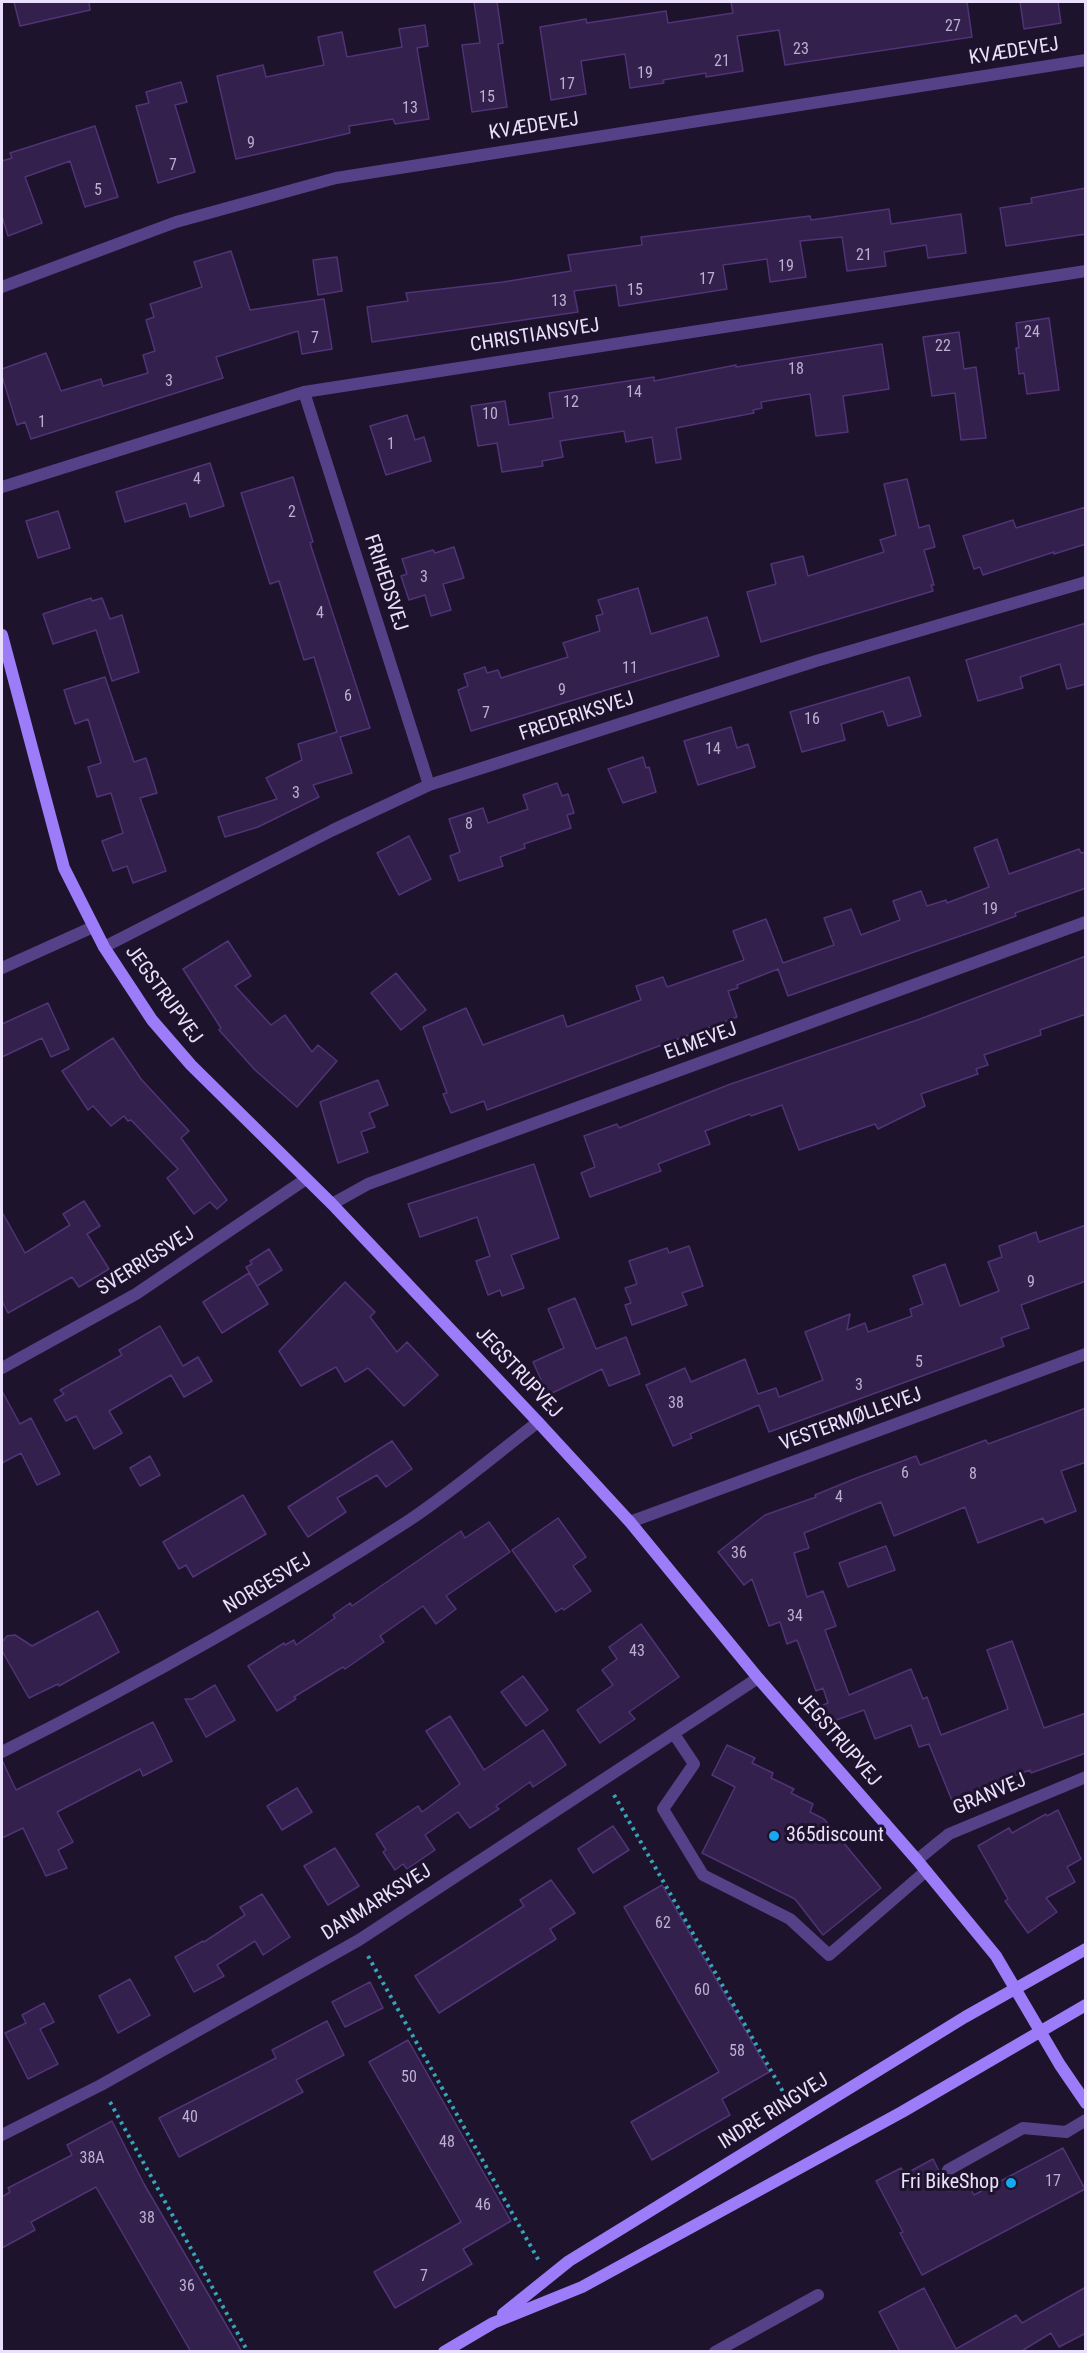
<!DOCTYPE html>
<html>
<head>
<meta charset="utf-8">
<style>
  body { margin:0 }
  #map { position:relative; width:1087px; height:2353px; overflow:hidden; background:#1d132c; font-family:"Roboto Condensed",sans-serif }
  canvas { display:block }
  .frame { position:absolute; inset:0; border:3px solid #eae0fd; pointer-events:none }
</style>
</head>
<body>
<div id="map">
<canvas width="1087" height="2353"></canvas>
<div class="frame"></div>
</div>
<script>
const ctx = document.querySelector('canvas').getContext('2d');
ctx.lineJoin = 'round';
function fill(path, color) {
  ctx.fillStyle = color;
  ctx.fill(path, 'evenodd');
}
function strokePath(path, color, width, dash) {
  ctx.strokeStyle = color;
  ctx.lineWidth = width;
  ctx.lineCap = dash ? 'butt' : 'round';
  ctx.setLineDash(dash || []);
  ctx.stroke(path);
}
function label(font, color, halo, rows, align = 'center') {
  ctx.font = font + ' "Roboto Condensed",sans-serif';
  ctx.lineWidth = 6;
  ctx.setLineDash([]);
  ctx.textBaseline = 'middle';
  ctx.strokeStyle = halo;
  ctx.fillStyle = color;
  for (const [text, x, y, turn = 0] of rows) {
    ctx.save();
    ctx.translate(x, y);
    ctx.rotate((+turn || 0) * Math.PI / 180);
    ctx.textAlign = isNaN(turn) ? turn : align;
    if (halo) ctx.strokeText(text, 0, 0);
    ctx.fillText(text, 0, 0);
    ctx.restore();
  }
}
const building = new Path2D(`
  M 14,2 L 89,2 L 90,10 L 20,26 Z
  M 474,2 L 497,2 L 503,43 L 498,44 L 507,107 L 472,112 L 462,45 L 480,43 Z
  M 731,2 L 967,2 L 972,37 L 785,65 L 779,30 L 737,36 L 743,71 L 706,77 L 706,73 L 663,80 L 664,83 L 630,88 L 625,54 L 581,61 L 586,94 L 551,100 L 540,27 L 586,19 L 587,23 L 666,11 L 668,23 L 733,13 Z
  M 1020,2 L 1058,2 L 1061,23 L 1024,29 Z
  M 425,25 L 428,46 L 417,48 L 429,119 L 395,124 L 393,119 L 349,126 L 350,133 L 236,159 L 217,76 L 263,65 L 266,77 L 324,65 L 318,37 L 342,32 L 347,57 L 402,47 L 399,29 Z
  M 181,82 L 187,102 L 175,105 L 195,172 L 158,183 L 136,106 L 149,103 L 146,92 Z
  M 95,126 L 118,197 L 85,207 L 70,161 L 25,177 L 42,223 L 8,236 L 2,216 L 2,161 L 12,158 L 10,153 Z
  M 1086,188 L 1086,234 L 1006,246 L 1000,208 L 1032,203 L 1031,198 Z
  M 889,209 L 891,224 L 961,214 L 966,253 L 928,258 L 926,245 L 884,252 L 886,266 L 847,271 L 842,237 L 800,241 L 806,277 L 770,282 L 767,259 L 723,265 L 727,289 L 619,306 L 616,285 L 574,291 L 578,312 L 372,342 L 367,307 L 408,301 L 406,293 L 503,282 L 571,271 L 568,255 L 642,245 L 641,237 L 810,216 L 811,220 Z
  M 231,251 L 250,310 L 324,299 L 332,349 L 302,354 L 298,331 L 216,357 L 223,378 L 31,439 L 25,422 L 17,425 L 2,376 L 2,369 L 46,353 L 61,391 L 101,379 L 103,386 L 148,373 L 143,355 L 155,351 L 146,320 L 154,317 L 150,304 L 202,287 L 194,262 Z
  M 337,257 L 342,291 L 318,295 L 313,260 Z
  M 1049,318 L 1059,390 L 1027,394 L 1024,373 L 1019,374 L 1016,348 L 1019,348 L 1016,323 Z
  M 959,332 L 964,369 L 976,367 L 986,438 L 961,440 L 955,393 L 932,396 L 923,337 Z
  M 882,344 L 889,389 L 843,396 L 848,432 L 816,436 L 810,394 L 761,402 L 762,408 L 753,410 L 754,413 L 676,428 L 681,459 L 656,463 L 652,437 L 626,442 L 624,431 L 560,441 L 563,457 L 542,461 L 543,466 L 502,472 L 497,443 L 478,446 L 471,406 L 505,401 L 509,425 L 553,418 L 549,393 L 654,377 L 654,381 L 736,365 L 736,367 Z
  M 407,415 L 415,440 L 424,437 L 431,461 L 386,475 L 370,426 Z
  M 210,463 L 224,506 L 190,517 L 186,503 L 125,522 L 116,492 Z
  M 293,477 L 313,542 L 310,543 L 370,728 L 340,737 L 352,773 L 313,785 L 319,797 L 258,827 L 225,837 L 218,817 L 277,799 L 266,778 L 302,760 L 298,744 L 337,732 L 314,657 L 304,660 L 279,581 L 270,584 L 241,493 Z
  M 907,479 L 919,528 L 929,525 L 935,547 L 924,550 L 934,585 L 931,585 L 933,591 L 761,642 L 747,592 L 776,584 L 771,564 L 803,556 L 808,576 L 884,552 L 880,540 L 896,535 L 884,484 Z
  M 1086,507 L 1086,544 L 1054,554 L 1054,552 L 983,575 L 980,567 L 974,569 L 963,536 L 1013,520 L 1016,528 Z
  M 58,511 L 70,548 L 38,558 L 26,521 Z
  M 454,547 L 464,578 L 443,584 L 451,610 L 431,616 L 425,595 L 409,600 L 401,576 L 407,574 L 402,559 L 433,550 L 435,553 Z
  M 638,588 L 651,634 L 707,617 L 719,656 L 471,731 L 458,690 L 468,686 L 464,674 L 485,667 L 487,673 L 498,670 L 501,678 L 568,657 L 563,643 L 600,631 L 596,616 L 603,614 L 598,600 Z
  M 91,598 L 92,601 L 102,598 L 110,619 L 122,615 L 139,672 L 112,681 L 96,630 L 53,644 L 43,614 Z
  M 1086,623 L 1086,684 L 1067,689 L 1060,664 L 1020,677 L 1023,688 L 978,701 L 966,660 Z
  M 105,677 L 134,762 L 146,758 L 157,793 L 140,798 L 166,871 L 133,883 L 127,866 L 113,871 L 102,841 L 123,833 L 111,793 L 97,797 L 88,767 L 101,763 L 88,719 L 75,724 L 64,690 Z
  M 909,677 L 921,716 L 888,726 L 883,711 L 841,724 L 845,740 L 802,752 L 790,712 Z
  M 731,727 L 737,748 L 748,744 L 755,767 L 698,785 L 684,741 Z
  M 643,757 L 646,768 L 649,767 L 656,792 L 623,803 L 608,769 Z
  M 557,783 L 562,796 L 568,794 L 574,813 L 567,815 L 571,828 L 524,844 L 525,848 L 500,857 L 503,866 L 459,881 L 450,856 L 460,852 L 449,819 L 483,808 L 488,823 L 528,809 L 523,795 Z
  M 409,836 L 431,879 L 399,895 L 377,853 Z
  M 997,839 L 1009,874 L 1079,849 L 1081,853 L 1086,852 L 1086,888 L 1015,913 L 1016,916 L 986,927 L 788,996 L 778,969 L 737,985 L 738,988 L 728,991 L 737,1017 L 487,1110 L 484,1101 L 451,1113 L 443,1094 L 447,1093 L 423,1027 L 466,1008 L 483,1045 L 563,1015 L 567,1027 L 641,1000 L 636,986 L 663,977 L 667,987 L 744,960 L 733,931 L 766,919 L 783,963 L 834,945 L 824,918 L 851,909 L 861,935 L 900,920 L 893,901 L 921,891 L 927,906 L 946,900 L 947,903 L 989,887 L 974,848 Z
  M 228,941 L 251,976 L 235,986 L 271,1025 L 285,1015 L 312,1052 L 318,1045 L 337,1061 L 297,1107 L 255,1070 L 219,1030 L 221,1028 L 183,969 Z
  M 1086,956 L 1086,1014 L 1040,1030 L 1041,1035 L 984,1055 L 988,1065 L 976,1069 L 978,1074 L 921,1094 L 925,1106 L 878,1129 L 875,1124 L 799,1150 L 782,1105 L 751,1116 L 750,1114 L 705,1131 L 710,1144 L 658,1164 L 661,1171 L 590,1197 L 581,1173 L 595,1167 L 584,1136 L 617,1124 L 619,1128 L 728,1085 L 920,1019 Z
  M 396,973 L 426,1010 L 401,1030 L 371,993 Z
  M 48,1003 L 69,1049 L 51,1057 L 42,1038 L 2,1057 L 2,1024 Z
  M 113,1038 L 141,1079 L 189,1131 L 181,1138 L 227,1200 L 217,1209 L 210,1202 L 194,1214 L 167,1178 L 178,1169 L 131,1120 L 128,1121 L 124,1116 L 111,1126 L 93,1106 L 88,1110 L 62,1071 Z
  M 378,1080 L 388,1105 L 369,1113 L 375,1127 L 361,1132 L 368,1152 L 338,1163 L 320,1102 Z
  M 534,1164 L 559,1238 L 511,1255 L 524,1288 L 502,1296 L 500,1290 L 488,1295 L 476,1261 L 490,1256 L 477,1217 L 420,1237 L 408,1204 Z
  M 84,1201 L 100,1226 L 87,1234 L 109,1269 L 79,1287 L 72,1277 L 8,1313 L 2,1301 L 2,1212 L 25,1253 L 70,1225 L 63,1214 Z
  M 1086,1225 L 1086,1281 L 1021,1305 L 1029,1328 L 1001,1338 L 1004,1346 L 769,1432 L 759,1405 L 690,1434 L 692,1438 L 673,1446 L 646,1385 L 685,1368 L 691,1382 L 745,1359 L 758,1394 L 776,1388 L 779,1397 L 823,1380 L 805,1332 L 850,1314 L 847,1330 L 865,1323 L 868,1332 L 912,1316 L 910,1309 L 923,1304 L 913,1276 L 945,1264 L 960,1306 L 999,1291 L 988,1262 L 1002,1257 L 999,1246 L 1036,1232 L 1039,1242 Z
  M 689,1246 L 703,1286 L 682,1293 L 687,1305 L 632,1325 L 625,1305 L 631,1303 L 625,1288 L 637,1284 L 629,1261 L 667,1248 L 669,1253 Z
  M 269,1249 L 282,1270 L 257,1286 L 246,1267 L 252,1264 L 250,1261 Z
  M 249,1273 L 268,1304 L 222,1333 L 203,1302 Z
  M 345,1282 L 375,1312 L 370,1317 L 397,1352 L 407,1342 L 438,1375 L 404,1406 L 368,1368 L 345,1382 L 336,1367 L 301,1386 L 279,1351 Z
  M 575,1298 L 596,1349 L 626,1337 L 640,1374 L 609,1386 L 602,1369 L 548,1395 L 533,1362 L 564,1348 L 548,1309 Z
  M 160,1326 L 183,1366 L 198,1357 L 212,1381 L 184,1397 L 171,1375 L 109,1411 L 122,1433 L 94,1449 L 76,1416 L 66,1421 L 54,1400 L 64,1394 L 60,1390 L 122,1355 L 119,1350 Z
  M 2,1391 L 20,1424 L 31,1418 L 60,1474 L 37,1485 L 21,1453 L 2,1463 Z
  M 1086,1408 L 1086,1462 L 1061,1471 L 1076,1511 L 1045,1523 L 1043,1518 L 978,1543 L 965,1507 L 894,1536 L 881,1502 L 804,1533 L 809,1548 L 794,1553 L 807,1597 L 823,1591 L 836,1626 L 825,1630 L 849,1695 L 911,1669 L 923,1699 L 927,1697 L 941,1735 L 1008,1709 L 987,1650 L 1012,1641 L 1044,1728 L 1086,1713 L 1086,1753 L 1031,1773 L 1030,1770 L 986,1786 L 988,1790 L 974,1796 L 976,1800 L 955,1808 L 929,1744 L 919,1747 L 911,1725 L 875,1739 L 864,1710 L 817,1727 L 811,1710 L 828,1703 L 823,1688 L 816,1691 L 797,1640 L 787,1644 L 780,1622 L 769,1626 L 752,1579 L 744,1585 L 718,1552 L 765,1515 L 816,1497 L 815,1495 L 854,1479 L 916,1456 L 920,1465 L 986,1440 L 988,1444 Z
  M 392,1441 L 412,1469 L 386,1487 L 377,1475 L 337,1498 L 346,1512 L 308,1537 L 288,1507 Z
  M 150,1456 L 160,1475 L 140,1486 L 130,1468 Z
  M 243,1495 L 266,1534 L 193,1577 L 186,1565 L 179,1569 L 163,1542 Z
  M 558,1518 L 586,1557 L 573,1566 L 591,1591 L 564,1610 L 562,1608 L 556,1612 L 512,1550 Z
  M 489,1522 L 510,1552 L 446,1596 L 456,1609 L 436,1624 L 423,1606 L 380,1636 L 384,1642 L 345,1669 L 343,1667 L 294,1697 L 296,1699 L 277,1711 L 248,1666 L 284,1643 L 285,1645 L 294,1640 L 296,1645 L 335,1618 L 333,1615 L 350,1603 L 352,1606 L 461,1531 L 465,1538 Z
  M 886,1546 L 895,1570 L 848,1587 L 839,1563 Z
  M 98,1611 L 119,1652 L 59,1686 L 58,1684 L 29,1698 L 2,1651 L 2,1642 L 7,1636 L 15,1635 L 32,1646 Z
  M 641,1624 L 679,1677 L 629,1712 L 635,1719 L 600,1743 L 577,1710 L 613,1685 L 602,1670 L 617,1659 L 609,1647 Z
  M 523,1676 L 548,1710 L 526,1726 L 501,1692 Z
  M 215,1685 L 235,1720 L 206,1737 L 185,1699 L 192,1699 Z
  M 450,1716 L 484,1770 L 543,1730 L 566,1765 L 533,1787 L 530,1782 L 496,1806 L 499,1809 L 470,1828 L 458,1812 L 425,1835 L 435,1850 L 407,1869 L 403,1864 L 395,1870 L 383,1852 L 386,1850 L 376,1834 L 418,1806 L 422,1812 L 460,1784 L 426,1731 Z
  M 153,1722 L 172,1761 L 143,1776 L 140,1769 L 57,1812 L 73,1842 L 58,1850 L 67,1868 L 46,1876 L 23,1828 L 2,1838 L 2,1760 L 16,1790 Z
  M 727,1745 L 755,1758 L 752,1763 L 773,1773 L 771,1778 L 794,1789 L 791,1793 L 813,1804 L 810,1812 L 824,1819 L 881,1888 L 823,1935 L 795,1899 L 702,1853 L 735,1787 L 712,1775 Z
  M 297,1788 L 312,1812 L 282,1830 L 267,1806 Z
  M 1058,1810 L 1081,1859 L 1067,1867 L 1075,1882 L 1046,1898 L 1057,1912 L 1028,1933 L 1005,1901 L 1008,1899 L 978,1846 L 1009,1828 L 1012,1833 L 1046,1814 L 1047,1816 Z
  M 613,1826 L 629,1850 L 593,1873 L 578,1849 Z
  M 335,1848 L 359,1886 L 328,1905 L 304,1866 Z
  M 551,1880 L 575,1913 L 550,1929 L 556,1939 L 439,2013 L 415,1976 L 524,1906 L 520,1900 Z
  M 662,1885 L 769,2072 L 722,2099 L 730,2115 L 652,2160 L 631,2122 L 719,2072 L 624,1907 Z
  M 262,1894 L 290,1937 L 263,1955 L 255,1941 L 217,1965 L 224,1976 L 194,1992 L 175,1957 L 203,1941 L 204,1942 L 245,1915 L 240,1907 Z
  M 130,1979 L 150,2015 L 118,2033 L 99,1996 Z
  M 370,1982 L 383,2008 L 345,2027 L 332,2002 Z
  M 44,2003 L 54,2022 L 40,2029 L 58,2064 L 28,2079 L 5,2033 L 26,2023 L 22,2015 Z
  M 327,2021 L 344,2055 L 296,2080 L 303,2092 L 179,2157 L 159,2118 L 276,2058 L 272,2050 Z
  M 408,2040 L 511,2221 L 463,2249 L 472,2264 L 395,2308 L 374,2272 L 461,2222 L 369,2062 Z
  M 112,2121 L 144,2184 L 242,2352 L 191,2352 L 96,2187 L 31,2222 L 35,2230 L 2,2248 L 2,2197 L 10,2192 L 8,2188 L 72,2155 L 67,2145 Z
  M 1063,2148 L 1085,2189 L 922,2275 L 900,2233 L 903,2232 L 876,2181 L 901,2168 L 905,2174 L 933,2159 L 949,2191 L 967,2182 L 974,2195 Z
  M 1086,2287 L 1086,2333 L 1059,2347 L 1051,2333 L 1020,2352 L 900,2352 L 879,2312 L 924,2288 L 956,2349 L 1016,2315 L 1022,2323 Z`);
fill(building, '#33204c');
strokePath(building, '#513377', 1.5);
strokePath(new Path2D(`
  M 614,1795 L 790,2104
  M 368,1956 L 539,2261
  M 110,2102 L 248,2352`), '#38a3b9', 4, [3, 4.5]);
strokePath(new Path2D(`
  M 674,1734 L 694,1764 L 663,1809 L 703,1875 L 790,1919 L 829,1955 L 926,1871
  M 948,2170 L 1023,2128 L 1066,2132 L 1086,2120
  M 715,2352 L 818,2295`), '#544188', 12);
strokePath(new Path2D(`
  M 2,287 L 176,222 L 336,178 L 1086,60
  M 304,392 L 429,785
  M 2,487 L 304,392 L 1086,271
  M 104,947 L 333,830 L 429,785 L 816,661 L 1086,582
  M 2,968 L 93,927
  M 332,1204 L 368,1184 L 1086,922
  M 2,1368 L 136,1294 L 306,1179
  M 630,1522 L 1086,1354
  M 2,1752 C 141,1682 277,1606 408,1521 C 453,1491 495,1455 538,1422
  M 917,1860 L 949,1834 L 1086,1777
  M 2,2135 L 101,2085 L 359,1940 L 758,1678`), '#544188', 12);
strokePath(new Path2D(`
  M 2,635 L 64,868 L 104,947 L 152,1020 L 191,1065 L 332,1204 L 538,1422 L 630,1522 L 758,1678 L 917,1860 L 996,1956 L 1060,2065 L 1086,2103
  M 503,2314 L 569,2261 L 965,2017 L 1086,1949
  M 444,2352 L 493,2323 L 582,2287 L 902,2112 L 1086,2005`), '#9c7cf8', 12);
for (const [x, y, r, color] of [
  [774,1836,6,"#16a9f3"],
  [1011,2183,6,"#16a9f3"]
]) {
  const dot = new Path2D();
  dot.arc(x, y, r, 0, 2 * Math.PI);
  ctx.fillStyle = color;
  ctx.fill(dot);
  strokePath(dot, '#1d132c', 2);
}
label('16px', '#bcb0d1', null, [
  ["27",953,27],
  ["23",801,50],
  ["21",722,62],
  ["19",645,74],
  ["17",567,85],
  ["15",487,98],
  ["13",410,109],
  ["9",251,144],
  ["7",173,166],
  ["5",98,191],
  ["21",864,256],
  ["19",786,267],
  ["17",707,280],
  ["15",635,291],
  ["13",559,302],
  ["24",1032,333],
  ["7",315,339],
  ["22",943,347],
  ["18",796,370],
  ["3",169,382],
  ["14",634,393],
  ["12",571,403],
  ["10",490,415],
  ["1",42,423],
  ["1",391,445],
  ["4",197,480],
  ["2",292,513],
  ["3",424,578],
  ["4",320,614],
  ["11",630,669],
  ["9",562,691],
  ["6",348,697],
  ["7",486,714],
  ["16",812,720],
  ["14",713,750],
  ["3",296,794],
  ["8",469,825],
  ["19",990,910],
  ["9",1031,1283],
  ["5",919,1363],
  ["3",859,1386],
  ["38",676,1404],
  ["6",905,1474],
  ["8",973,1475],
  ["4",839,1498],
  ["36",739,1554],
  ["34",795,1617],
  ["43",637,1652],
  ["62",663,1924],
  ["60",702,1991],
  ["58",737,2052],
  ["50",409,2078],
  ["40",190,2118],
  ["48",447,2143],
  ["38A",92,2159],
  ["17",1053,2182],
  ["46",483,2206],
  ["38",147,2219],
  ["7",424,2277],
  ["36",187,2287]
]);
label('20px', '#eae0fd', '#1d132c', [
  ["KVÆDEVEJ",1014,52,-9],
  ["KVÆDEVEJ",534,127,-9],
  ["CHRISTIANSVEJ",535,336,-9],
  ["FRIHEDSVEJ",385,583,72],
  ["FREDERIKSVEJ",577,717,-18],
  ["JEGSTRUPVEJ",163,995,54],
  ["ELMEVEJ",701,1042,-20],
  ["SVERRIGSVEJ",146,1262,-32],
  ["JEGSTRUPVEJ",518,1373,47],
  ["VESTERMØLLEVEJ",851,1420,-20],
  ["NORGESVEJ",268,1584,-31],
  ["JEGSTRUPVEJ",838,1740,49],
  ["GRANVEJ",990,1795,-23],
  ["DANMARKSVEJ",377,1903,-32],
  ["INDRE RINGVEJ",774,2112,-32]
]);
label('20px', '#eae0fd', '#1d132c', [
  ["365discount",786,1836],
  ["Fri BikeShop",999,2183,"right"]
], 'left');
</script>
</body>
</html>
